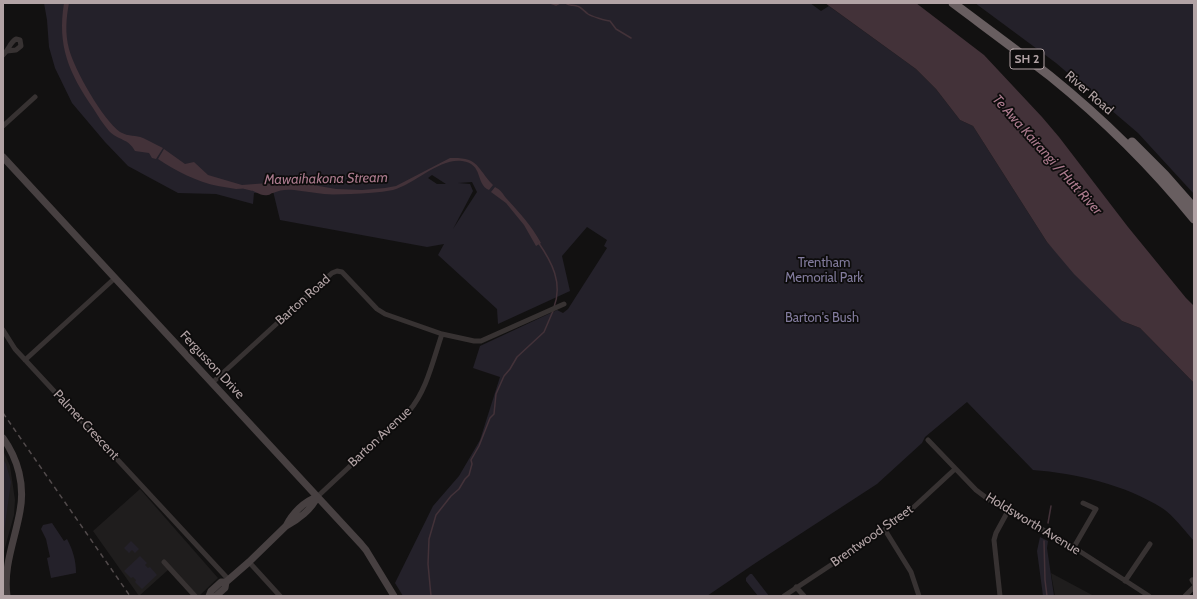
<!DOCTYPE html>
<html>
<head>
<meta charset="utf-8">
<style>
  body { margin:0 }
  #map { position:relative; width:1197px; height:599px; overflow:hidden; background:#121111; font-family:Cabin,sans-serif }
  canvas { display:block }
  .frame { position:absolute; inset:0; border:4px solid #b2a3a5; pointer-events:none }
</style>
</head>
<body>
<div id="map">
<canvas width="1197" height="599"></canvas>
<div class="frame"></div>
</div>
<script>
const ctx = document.querySelector('canvas').getContext('2d');
ctx.lineJoin = 'round';
function fill(path, color) {
  ctx.fillStyle = color;
  ctx.fill(path, 'evenodd');
}
function strokePath(path, color, width, dash) {
  ctx.strokeStyle = color;
  ctx.lineWidth = width;
  ctx.lineCap = dash ? 'butt' : 'round';
  ctx.setLineDash(dash || []);
  ctx.stroke(path);
}
function label(font, color, halo, rows, align = 'center') {
  ctx.font = font + ' Cabin,sans-serif';
  ctx.lineWidth = 3.5;
  ctx.setLineDash([]);
  ctx.textBaseline = 'middle';
  ctx.strokeStyle = halo;
  ctx.fillStyle = color;
  for (const [text, x, y, turn = 0] of rows) {
    ctx.save();
    ctx.translate(x, y);
    ctx.rotate((+turn || 0) * Math.PI / 180);
    ctx.textAlign = isNaN(turn) ? turn : align;
    if (halo) ctx.strokeText(text, 0, 0);
    ctx.fillText(text, 0, 0);
    ctx.restore();
  }
}
fill(new Path2D(`
  M 3,450 L 10,466 L 15,500 L 14,515 L 3,555 Z
  M 140,489 L 218,578 L 199,596 L 192,596 L 168,570 L 139,596 L 93,531 Z
  M 1051,573 L 1094,596 L 1055,596 Z`), '#1f1d1d');
fill(new Path2D(`
  M 44,3 L 810,3 L 821,11 L 829,6 L 916,69 L 936,89 L 960,120 L 973,126 L 1047,242 L 1122,321 L 1140,328 L 1194,383 L 1194,541 C 1185,531 1172,514 1162,508 C 1126,485 1075,473 1033,470 L 967,402 L 925,437 L 922,443 L 877,484 L 754,564 L 707,596 L 403,596 L 395,583 L 433,506 L 459,476 L 480,440 L 500,377 L 473,368 L 480,346 L 557,310 L 563,313 L 568,309 L 607,248 L 604,246 L 607,240 L 587,227 L 562,256 L 570,291 L 498,324 L 497,309 L 438,255 L 444,244 L 427,247 L 280,220 L 273,191 L 254,193 L 253,204 L 216,194 L 178,193 L 128,166 L 105,142 L 72,103 L 55,68 L 49,47 L 47,20 ZM 432,175 L 446,184 L 437,184 L 428,178 ZM 472,182 L 477,192 L 453,229 L 473,191 L 470,184 L 458,183 Z
  M 975,3 L 1194,3 L 1194,194 L 1138,133 L 1056,63 Z
  M 3,459 L 6,464 L 11,482 L 3,539 Z
  M 52,523 L 64,541 L 67,539 C 73,550 76,561 76,573 L 51,578 L 47,558 L 50,557 L 46,539 L 41,529 L 43,525 Z
  M 1040,537 L 1048,541 L 1047,548 L 1054,596 L 1043,596 L 1037,551 Z
  M 131,541 L 139,549 L 135,553 L 132,550 L 129,553 L 124,548 Z
  M 140,556 L 147,563 L 145,565 L 148,568 L 150,567 L 157,575 L 142,589 L 135,582 L 136,580 L 133,577 L 131,578 L 124,571 Z
  M 750,574 L 752,574 L 769,596 L 758,596 L 746,581 L 746,578 Z`), '#24212a');
fill(new Path2D(`
  M 64,3 L 69,3 C 66,18 65,34 69,49 C 74,69 103,120 120,132 C 129,137 136,135 143,138 C 150,141 156,145 163,148 L 156,159 L 152,158 L 149,153 L 135,151 C 128,138 119,141 109,131 C 103,124 98,116 93,108 C 69,73 57,46 64,3 Z
  M 825,3 L 916,3 L 984,55 L 1042,117 L 1059,137 L 1128,227 L 1186,298 L 1194,306 L 1194,383 L 1140,328 L 1122,321 L 1074,274 L 1047,242 L 973,126 L 960,120 L 936,89 L 916,69 Z
  M 164,149 L 185,164 L 194,162 L 208,175 L 242,185 L 268,183 L 280,184 L 296,182 L 336,189 L 362,190 L 385,188 L 396,186 L 450,158 C 479,157 476,167 493,185 L 489,190 C 475,184 484,164 462,161 C 439,158 415,184 393,190 C 379,193 365,193 351,194 C 342,194 333,195 324,194 C 314,193 304,191 294,190 C 287,189 279,190 273,193 C 271,193 270,195 268,195 C 261,197 254,190 248,189 C 244,188 240,189 236,189 C 230,188 224,187 218,186 C 197,182 176,171 158,159 Z
  M 495,187 C 501,190 502,193 506,198 C 519,212 531,225 541,243 L 536,246 L 524,225 L 506,203 L 491,192 Z`), '#433239');
strokePath(new Path2D(`
  M 550,3 L 556,5 L 560,3
  M 565,3 C 571,7 571,4 577,6 C 581,7 584,11 588,14 C 591,16 606,21 610,21 L 616,29 L 631,38
  M 244,188 L 252,190
  M 538,242 C 552,262 563,283 554,307
  M 1048,523 L 1051,506
  M 1044,541 L 1045,580 L 1047,596
  M 431,596 L 428,564 L 429,539 L 436,515 L 451,496 L 459,489 L 465,479 L 469,475 L 472,464 L 471,460 L 479,446 L 490,418 L 494,414 L 496,394 L 504,376 L 510,369 L 517,357 L 544,332 L 553,311`), '#433239', 1.5);
strokePath(new Path2D(`
  M 3,55 C 9,50 10,42 16,39 L 20,40 L 21,46 L 16,50 L 7,51
  M 3,126 L 35,97
  M 3,330 L 15,349 L 229,580
  M 25,360 L 115,278
  M 212,383 L 332,273 L 337,271 L 342,272 L 377,309 L 385,314 L 442,334
  M 928,440 L 976,490 L 992,502 L 1067,543 L 1149,596
  M 317,497 L 409,411 C 427,390 433,360 442,334 L 474,341 L 481,341 L 564,304
  M 885,530 L 911,572 L 919,596
  M 1074,547 L 1096,509 L 1083,503
  M 164,562 L 195,596
  M 249,562 L 280,596
  M 1192,580 L 1194,583
  M 1125,581 L 1150,544
  M 796,587 L 804,596
  M 784,596 L 902,518 L 955,469
  M 1000,596 L 994,540 L 996,533 L 1008,511
  M 1185,596 L 1194,587`), '#373232', 5);
strokePath(new Path2D(`
  M 3,157 L 361,544 L 366,550 L 394,596
  M 3,438 C 18,459 25,485 20,511 C 15,540 3,566 7,596
  M 286,526 C 292,514 304,501 317,497
  M 209,596 L 211,591 L 221,582 L 226,582
  M 216,596 L 225,588 L 226,582 L 249,562 L 286,526 C 298,520 312,509 317,497`), '#474041', 7);
strokePath(new Path2D(`
  M 953,3 C 985,27 1018,51 1050,76 C 1102,118 1151,166 1194,219
  M 1132,142 L 1165,175 L 1194,208`), '#685e60', 9);
strokePath(new Path2D(`
  M 3,413 L 130,596`), '#524b4c', 1.5, [5, 4]);
for (const [x, y, w] of [
  [1027,59,34]
]) {
  const box = new Path2D();
  box.roundRect(x - w / 2, y - 10, w, 20, 3);
  ctx.fillStyle = '#0d0c0c';
  ctx.fill(box);
  strokePath(box, '#b2a3a5', 1);
}
label('bold 12px', '#b2a3a5', null, [
  ["SH 2",1027,59]
]);
label('13px', '#b2a3a5', '#0d0c0c', [
  ["River Road",1089,93,41],
  ["Barton Road",303,300,-42],
  ["Fergusson Drive",212,365,47],
  ["Palmer Crescent",86,425,47],
  ["Barton Avenue",380,437,-43],
  ["Holdsworth Avenue",1033,524,31],
  ["Brentwood Street",872,536,-35]
]);
label('13px', '#827b9d', '#0d0c0c', [
  ["Trentham",824,263],
  ["Memorial Park",824,278],
  ["Barton's Bush",822,318]
]);
label('italic 14px', '#ac7b8e', '#0d0c0c', [
  ["Te Awa Kairangi / Hutt River",1047,155,48],
  ["Mawaihakona Stream",326,179,-1]
]);
</script>
</body>
</html>
